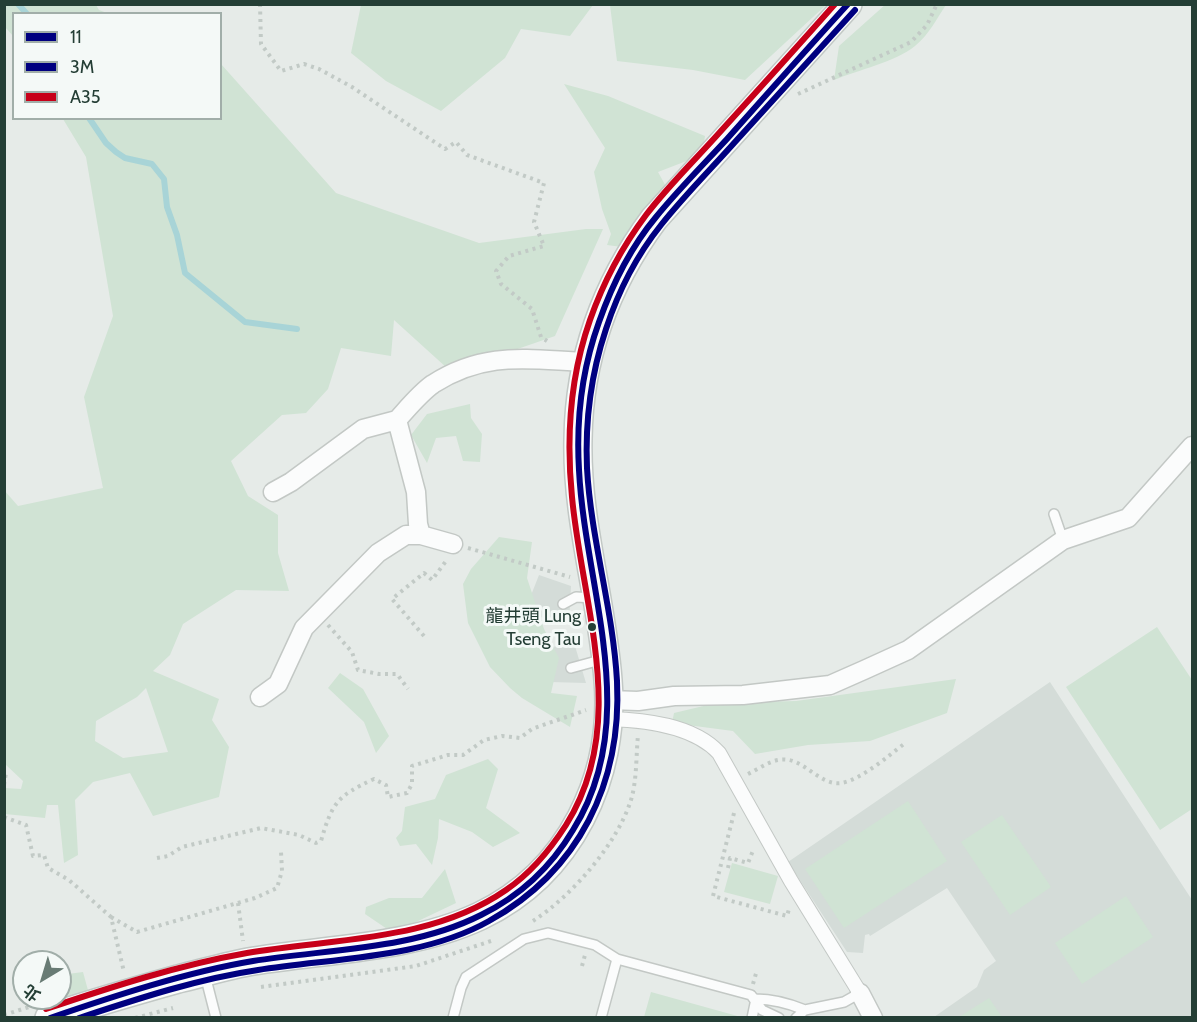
<!DOCTYPE html>
<html>
<head>
<meta charset="utf-8">
<style>
  body { margin:0 }
  #map { position:relative; width:1197px; height:1022px; overflow:hidden; background:#e6ebe8; font-family:Cabin,"Noto Sans TC",sans-serif }
  canvas { display:block }
  .frame { position:absolute; inset:0; border:6px solid #243e35; pointer-events:none }
  .legend { position:absolute; left:12px; top:12px; width:210px; height:108px; box-sizing:border-box; background:#f4f9f7; border:2px solid #a1aea9; margin:0; padding:8px 10px; list-style:none; font-size:18px; color:#243e35 }
  .legend li { display:flex; align-items:center; gap:12px; height:30px }
  .legend b { width:30px; border:2px solid #a1aea9 }
  .north { position:absolute; left:12px; top:950px; width:60px; height:60px; box-sizing:border-box; background:#f4f9f7; border:2px solid #a1aea9; border-radius:50%; rotate:218deg; font-size:16px; font-weight:700; line-height:24px; text-align:center; color:#243e35 }
  .north::after { content:''; display:block; margin:auto; width:21px; height:27px; background:#687b74; clip-path:polygon(50% 0,100% 100%,50% 72%,0 100%) }
</style>
</head>
<body>
<div id="map">
<canvas width="1197" height="1022"></canvas>
<div class="frame"></div>
<ul class="legend">
<li><b style="height:8px;background:#000080"></b>11</li>
<li><b style="height:8px;background:#000080"></b>3M</li>
<li><b style="height:8px;background:#c70019"></b>A35</li>
</ul>
<div class="north">北</div>
</div>
<script>
const ctx = document.querySelector('canvas').getContext('2d');
ctx.lineJoin = 'round';
function fill(path, color) {
  ctx.fillStyle = color;
  ctx.fill(path, 'evenodd');
}
function strokePath(path, color, width, dash) {
  ctx.strokeStyle = color;
  ctx.lineWidth = width;
  ctx.lineCap = dash ? 'butt' : 'round';
  ctx.setLineDash(dash || []);
  ctx.stroke(path);
}
function label(font, color, halo, rows, align = 'center') {
  ctx.font = font + ' Cabin,"Noto Sans TC",sans-serif';
  ctx.lineWidth = 6;
  ctx.setLineDash([]);
  ctx.textBaseline = 'middle';
  ctx.strokeStyle = halo;
  ctx.fillStyle = color;
  for (const [text, x, y, turn = 0] of rows) {
    ctx.save();
    ctx.translate(x, y);
    ctx.rotate((+turn || 0) * Math.PI / 180);
    ctx.textAlign = isNaN(turn) ? turn : align;
    if (halo) ctx.strokeText(text, 0, 0);
    ctx.fillText(text, 0, 0);
    ctx.restore();
  }
}
fill(new Path2D(`
  M 539,575 L 571,586 L 569,624 L 524,613 Z
  M 575,646 L 586,683 L 550,682 L 538,647 Z
  M 1050,682 L 1192,900 L 1192,1017 L 934,1017 L 977,987 L 984,970 L 996,961 L 947,888 L 870,936 L 869,934 L 865,935 L 863,953 L 847,952 L 788,862 Z`), '#d4dcd8');
fill(new Path2D(`
  M 5,4 L 96,5 L 99,10 L 107,13 L 14,14 L 13,36 L 5,27 Z
  M 886,4 L 946,5 C 937,18 929,35 915,46 C 895,62 858,70 834,80 L 839,46 Z
  M 361,5 L 361,4 L 593,5 L 570,36 L 521,29 L 505,58 L 441,111 L 386,81 L 351,53 Z
  M 610,5 L 610,4 L 826,5 L 745,80 L 693,70 L 617,61 Z
  M 221,64 L 336,193 L 479,243 L 586,229 L 603,229 L 555,336 L 506,353 L 458,378 L 394,320 L 391,356 L 341,348 L 328,389 L 306,413 L 282,415 L 231,461 L 248,496 L 278,515 L 278,553 L 289,591 L 236,590 L 183,624 L 170,655 L 153,671 L 219,699 L 212,720 L 229,747 L 219,797 L 153,816 L 130,773 L 93,782 L 75,800 L 78,855 L 64,863 L 58,805 L 47,805 L 45,818 L 5,814 L 5,788 L 21,789 L 23,781 L 5,764 L 4,490 L 18,506 L 103,488 L 84,397 L 113,316 L 86,157 L 63,119 L 220,118 ZM 146,688 L 168,752 L 123,758 L 95,741 L 96,721 L 137,697 Z
  M 564,84 L 608,96 L 705,136 L 702,155 L 658,172 L 668,190 L 622,247 L 607,245 L 611,234 L 602,209 L 594,172 L 605,148 Z
  M 470,404 L 471,418 L 482,434 L 480,462 L 463,461 L 456,436 L 436,438 L 427,463 L 411,435 L 427,414 Z
  M 499,537 L 532,542 L 527,578 L 544,629 L 559,658 L 551,693 L 577,696 L 570,727 L 522,698 L 510,688 L 490,667 L 468,623 L 463,584 L 471,569 Z
  M 1157,627 L 1192,680 L 1192,809 L 1160,830 L 1066,687 Z
  M 340,673 L 363,689 L 389,736 L 376,753 L 364,722 L 328,688 Z
  M 956,679 L 947,713 L 870,741 L 808,745 L 755,754 L 733,731 L 672,723 L 674,713 L 716,703 L 796,701 Z
  M 488,759 L 498,769 L 486,808 L 520,833 L 493,847 L 472,832 L 439,819 L 438,838 L 432,865 L 416,844 L 400,846 L 396,838 L 402,831 L 405,807 L 435,799 L 446,775 Z
  M 908,801 L 947,861 L 844,928 L 805,869 Z
  M 1002,815 L 1051,887 L 1010,915 L 961,842 Z
  M 732,863 L 778,876 L 770,904 L 724,892 Z
  M 445,869 L 456,903 L 393,933 L 365,914 L 366,907 L 389,898 L 422,898 Z
  M 1126,896 L 1153,937 L 1082,984 L 1055,943 Z
  M 83,972 L 89,994 L 60,997 L 60,975 Z
  M 651,992 L 741,1017 L 644,1017 Z
  M 989,998 L 1002,1017 L 959,1017 Z`), '#d0e3d4');
strokePath(new Path2D(`
  M 18,4 L 27,14
  M 89,118 L 106,143 L 116,152 L 125,158 L 152,164 L 164,179 L 167,207 L 177,235 L 185,273 L 245,322 L 297,329`), '#a8d4d7', 6);
const service = new Path2D(`
  M 1054,514 L 1063,540
  M 563,604 L 576,597 L 594,598
  M 571,668 L 604,659
  M 205,975 L 216,1018
  M 756,999 C 774,999 788,1003 805,1010
  M 453,1018 L 461,988 L 466,977 L 524,939 L 548,933 L 595,945 L 617,959 L 751,995 L 762,1010 L 779,1018
  M 601,1018 L 617,959
  M 752,1018 L 756,999
  M 796,1018 L 805,1010 L 844,1002 L 860,993`);
const pedestrian = new Path2D(`
  M 609,719 C 645,720 693,725 719,753 L 791,881 L 860,993`);
const minor = new Path2D(`
  M 273,492 L 291,482 L 363,429 L 397,420
  M 421,535 L 418,524 L 416,492 L 397,420 C 408,408 420,393 433,384 C 486,350 529,360 587,362
  M 260,697 L 278,684 L 304,628 L 378,553 L 406,535 L 421,535 L 453,544
  M 609,700 L 638,701 L 674,696 L 743,695 L 830,685 L 864,670 L 908,650 L 1063,540 L 1128,518 L 1192,446
  M 860,993 L 873,1018`);
const secondary = new Path2D(`
  M 49,1018 C 92,1003 135,991 178,979 C 203,973 229,965 254,961 C 328,949 412,948 480,916 C 570,873 616,777 608,680 C 602,599 576,520 578,439 C 579,357 606,284 654,219 L 848,4`);
strokePath(service, '#c3c8c5', 12);
strokePath(pedestrian, '#c3c8c5', 16);
strokePath(minor, '#c3c8c5', 21);
strokePath(secondary, '#c2c8c5', 30);
strokePath(new Path2D(`
  M 260,4 L 261,44 L 281,71 L 304,64 L 319,69 L 352,87 L 445,149 L 456,142 L 467,155 L 544,183 L 534,222 L 544,246 L 509,256 L 496,271 L 501,284 L 532,309 L 541,337 L 547,341
  M 798,94 L 911,42 L 927,25 L 937,4
  M 468,548 L 570,577
  M 328,625 L 352,652 L 358,670 L 379,674 L 397,674 L 408,689
  M 424,636 L 392,599 L 424,573 L 432,580 L 446,561
  M 748,774 C 758,769 768,762 778,760 C 803,755 818,786 841,783 C 861,780 888,756 904,744
  M 4,785 L 6,773
  M 734,813 L 713,896 L 787,916 L 789,909
  M 4,817 L 26,825 L 33,856 L 44,855 L 48,868 L 69,880 L 111,917 L 124,972
  M 157,858 L 168,856 L 182,847 L 261,828 L 299,835 L 316,843 L 321,841 C 332,803 337,796 374,779 L 386,785 L 388,797 L 407,793 L 412,784 L 412,766 L 448,755 L 463,755 L 484,740 L 502,736 L 520,738 L 532,729 L 586,710
  M 728,868 L 730,858 L 748,863 L 754,848
  M 238,903 L 243,941
  M 111,917 L 137,932 L 255,898 L 277,888 L 282,871 L 281,852
  M 533,921 C 572,896 617,844 631,800 C 637,780 636,756 638,735
  M 582,966 L 585,955
  M 753,984 L 757,970
  M 261,987 L 416,966 L 494,940
  M 4,1015 L 29,1007
  M 135,1018 L 173,1008`), '#c2cac6', 4, [3, 4.5]);
strokePath(service, '#fbfcfc', 9);
strokePath(pedestrian, '#fbfcfc', 14);
strokePath(minor, '#fbfcfc', 18);
strokePath(secondary, '#fbfcfc', 27);
strokePath(new Path2D(`
  M 50,1018 C 114,996 187,972 253,961 C 328,949 412,950 481,915 C 520,896 551,867 573,830 C 643,718 585,590 579,470 C 576,420 582,369 599,322 C 612,285 631,247 656,217 C 678,190 703,165 727,139 C 767,94 807,49 848,4`), '#000080', 6);
strokePath(new Path2D(`
  M 79,1018 C 137,999 197,979 258,970 C 332,958 422,959 489,921 C 579,871 622,783 617,681 C 613,609 591,540 587,468 C 585,421 591,374 606,329 C 618,292 637,255 661,225 C 684,196 711,169 735,142 C 775,98 815,54 855,10`), '#000080', 6);
strokePath(new Path2D(`
  M 46,1009 C 111,987 179,965 247,953 C 334,938 431,942 506,890 C 531,873 550,850 566,825 C 630,723 582,606 572,497 C 566,437 570,377 590,320 C 603,283 622,247 646,215 C 668,186 696,159 720,132 C 759,89 797,47 835,4`), '#c70019', 6);
for (const [x, y, r, color] of [
  [592,627,5,"#243e35"]
]) {
  const dot = new Path2D();
  dot.arc(x, y, r, 0, 2 * Math.PI);
  ctx.fillStyle = color;
  ctx.fill(dot);
  strokePath(dot, '#f4f9f7', 2);
}
label('18px', '#243e35', '#f4f9f7', [
  ["龍井頭 Lung",581,617],
  ["Tseng Tau",581,640]
], 'right');
</script>
</body>
</html>
